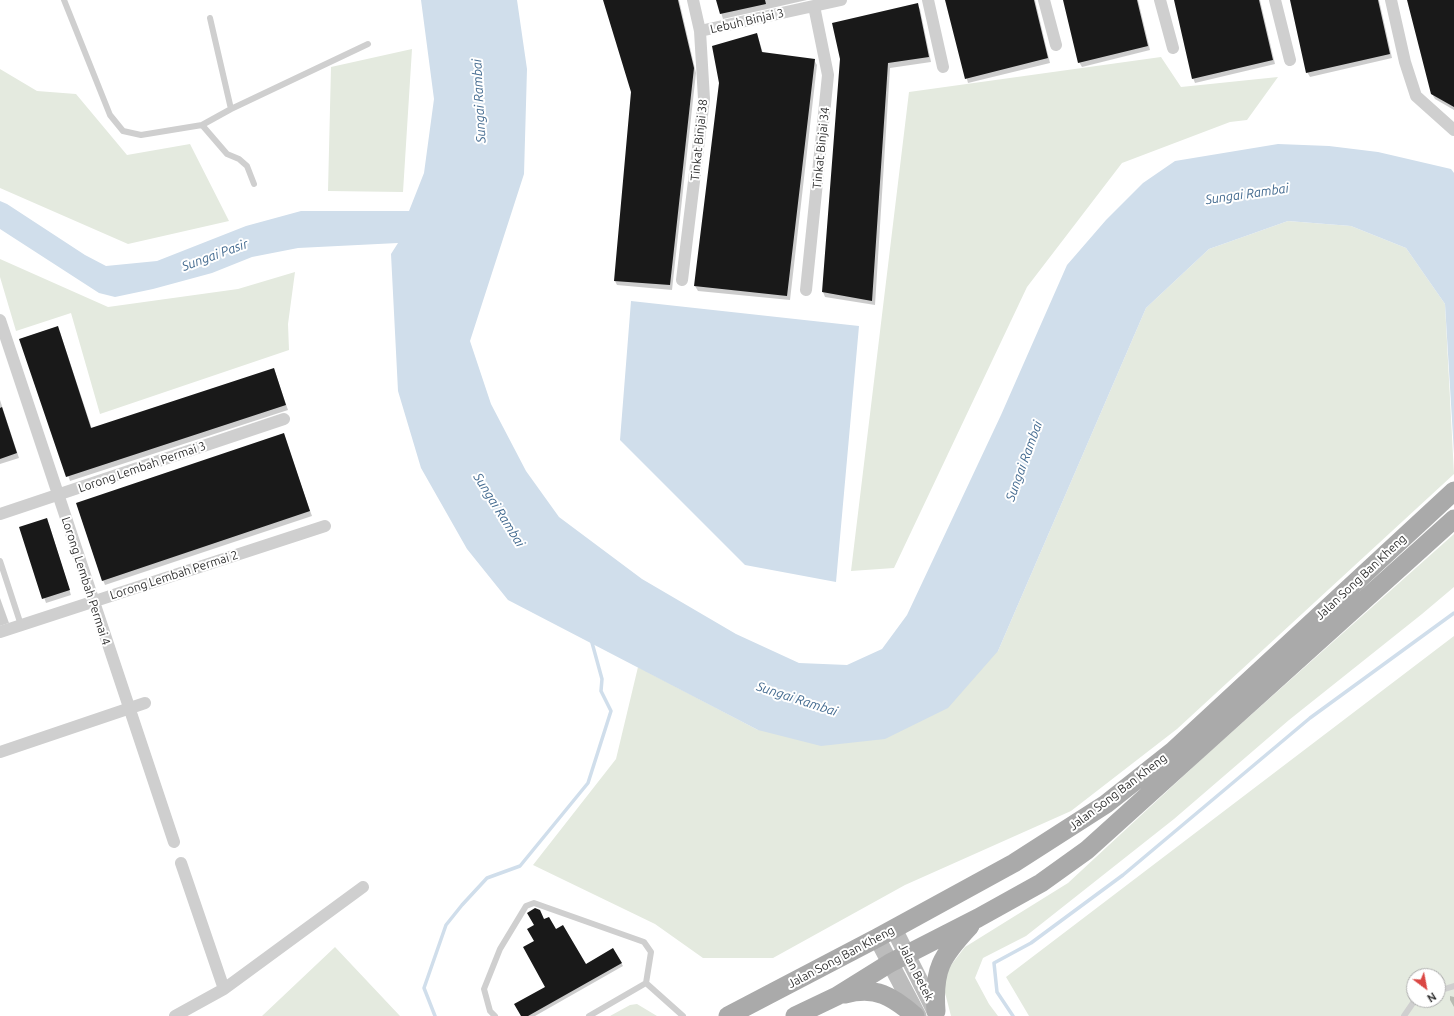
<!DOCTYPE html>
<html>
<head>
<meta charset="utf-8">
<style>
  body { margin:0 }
  #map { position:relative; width:1454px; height:1016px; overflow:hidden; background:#fff; font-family:Ubuntu,sans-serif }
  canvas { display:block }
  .north { position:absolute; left:1406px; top:968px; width:40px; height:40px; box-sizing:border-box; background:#fff; border:1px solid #adadad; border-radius:50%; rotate:148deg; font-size:11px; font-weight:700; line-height:16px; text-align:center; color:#323232 }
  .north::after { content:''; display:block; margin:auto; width:14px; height:18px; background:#da4743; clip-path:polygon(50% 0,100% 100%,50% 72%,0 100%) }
</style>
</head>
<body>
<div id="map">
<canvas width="1454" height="1016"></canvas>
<div class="north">N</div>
</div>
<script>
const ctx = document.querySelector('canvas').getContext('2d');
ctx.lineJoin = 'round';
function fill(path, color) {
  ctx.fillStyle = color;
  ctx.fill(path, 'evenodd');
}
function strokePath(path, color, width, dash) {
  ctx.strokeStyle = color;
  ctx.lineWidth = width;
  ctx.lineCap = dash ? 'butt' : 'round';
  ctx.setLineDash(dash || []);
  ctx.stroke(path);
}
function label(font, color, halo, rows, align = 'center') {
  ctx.font = font + ' Ubuntu,sans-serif';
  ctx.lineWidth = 4;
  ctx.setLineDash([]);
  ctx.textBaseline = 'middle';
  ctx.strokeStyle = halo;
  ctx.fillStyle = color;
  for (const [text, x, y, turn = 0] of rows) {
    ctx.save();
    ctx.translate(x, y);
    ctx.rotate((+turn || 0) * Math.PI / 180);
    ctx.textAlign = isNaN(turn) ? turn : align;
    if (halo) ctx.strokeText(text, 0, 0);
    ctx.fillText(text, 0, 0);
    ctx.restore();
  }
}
fill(new Path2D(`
  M 412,49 L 403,192 L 328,191 L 331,67 Z
  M 1161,57 L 1181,87 L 1278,77 L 1247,120 L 1230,122 L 1122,163 L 1027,287 L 894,568 L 851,571 L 909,92 Z
  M 0,69 L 37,91 L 76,94 L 127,155 L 190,144 L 229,221 L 128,244 L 0,188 Z
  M 1288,221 L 1351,226 L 1406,248 L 1445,304 L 1454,474 L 1177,729 L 1071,811 L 905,885 L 773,958 L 703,958 L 655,924 L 533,865 L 616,759 L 638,667 L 758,730 L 998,651 L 1146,308 L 1209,249 Z
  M 0,259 L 108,307 L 238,289 L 295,272 L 288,324 L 289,350 L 100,414 L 71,313 L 16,331 L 0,277 Z
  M 1454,534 L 1454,587 L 1422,614 L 1289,720 L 1174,819 L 1026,936 L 983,958 L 975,978 L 989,1004 L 998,1016 L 951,1016 L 943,985 L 948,969 L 965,947 L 1068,883 L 1205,756 Z
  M 1454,636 L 1454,1016 L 1029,1016 L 1006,977 ZM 1414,976 L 1438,976 L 1438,1000 L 1414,1000 Z
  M 335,947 L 400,1016 L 262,1016 Z
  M 637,1004 L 657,1016 L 610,1016 L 630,1005 Z`), '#e4eadf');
fill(new Path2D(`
  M 421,0 L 517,0 L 527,69 L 524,174 L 470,341 L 491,404 L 526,471 L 559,517 L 642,579 L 736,634 L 799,663 L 847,665 L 882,649 L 907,615 L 1001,415 L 1067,265 L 1106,220 L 1143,183 L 1175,161 L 1278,144 L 1329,146 L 1378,152 L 1451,169 L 1454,173 L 1454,454 L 1445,304 L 1406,248 L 1351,226 L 1288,221 L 1209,249 L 1146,308 L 998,651 L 948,708 L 885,739 L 821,746 L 758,730 L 508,600 L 467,549 L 421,468 L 398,391 L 391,254 L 398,243 L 298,248 L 252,257 L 212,273 L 153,289 L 115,297 L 99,293 L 0,229 L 0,201 L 7,204 L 85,255 L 106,266 L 157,261 L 246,226 L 301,211 L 409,211 L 424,173 L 434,99 Z
  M 631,301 L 859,326 L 836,582 L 745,565 L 620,440 Z`), '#d0deeb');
fill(new Path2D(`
  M 604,0 L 679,0 L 696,73 L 672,290 L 617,285 L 615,281 L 632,92 Z
  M 717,0 L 807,0 L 723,19 Z
  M 946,0 L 1035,0 L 1050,63 L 968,83 Z
  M 1064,0 L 1138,0 L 1150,50 L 1082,67 L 1079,62 Z
  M 1175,0 L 1260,0 L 1275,64 L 1195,83 L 1193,78 Z
  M 1291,0 L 1379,0 L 1392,58 L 1310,77 L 1307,72 Z
  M 1408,0 L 1454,0 L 1454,110 L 1435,99 L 1432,94 Z
  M 917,5 L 920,9 L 931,62 L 890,68 L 875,305 L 825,297 L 823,292 L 841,59 Z
  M 757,34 L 763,53 L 814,60 L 817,65 L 790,300 L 698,291 L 695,286 L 720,83 Z
  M 60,332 L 92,429 L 274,369 L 288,410 L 70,481 L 21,339 Z
  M 0,400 L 19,458 L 0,464 Z
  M 283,434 L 312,516 L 105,585 L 103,580 Z
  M 49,524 L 71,595 L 46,603 L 21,528 Z
  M 0,598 L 9,623 L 0,626 Z
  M 544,920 L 555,930 L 585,965 L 613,949 L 623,966 L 535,1016 L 522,1016 L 546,987 L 535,941 Z
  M 1450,996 L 1454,997 L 1454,1007 L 1450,1000 Z`), '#0003');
strokePath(new Path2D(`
  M 435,1016 L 424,988 L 446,925 L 462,905 L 487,878 L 520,866 L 588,783 L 611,711 L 601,691 L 602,679 L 591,639
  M 1013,1016 L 997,992 L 994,963 L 1031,943 L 1123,875 L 1310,718 L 1454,613`), '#d0deeb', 3.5);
fill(new Path2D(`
  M 603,0 L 678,0 L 694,68 L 670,285 L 614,281 L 631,92 Z
  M 716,0 L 765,0 L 766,4 L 720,14 Z
  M 945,0 L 1034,0 L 1048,58 L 965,79 Z
  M 1063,0 L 1137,0 L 1148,46 L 1078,63 Z
  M 1174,0 L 1259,0 L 1273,60 L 1192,79 Z
  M 1290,0 L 1378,0 L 1390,54 L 1306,73 Z
  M 1407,0 L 1454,0 L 1454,107 L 1431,94 Z
  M 918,3 L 929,57 L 888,63 L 872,301 L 822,292 L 840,59 L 832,23 Z
  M 757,33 L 762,52 L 815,59 L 787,296 L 694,286 L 719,83 L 712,46 Z
  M 58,326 L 91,428 L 274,368 L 286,405 L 66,477 L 19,339 Z
  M 2,407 L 17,453 L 0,459 L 0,408 Z
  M 284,433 L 310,511 L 102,581 L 76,503 Z
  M 47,518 L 70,590 L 42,599 L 19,527 Z
  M 535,908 L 540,910 L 544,919 L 549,917 L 556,929 L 563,925 L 586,964 L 613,948 L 622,963 L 528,1016 L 521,1016 L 514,1004 L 545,987 L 523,947 L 534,941 L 527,929 L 534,925 L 527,913 Z`), '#191919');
strokePath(new Path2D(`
  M 64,0 L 110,115 L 123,131 L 141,135 L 202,125 L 231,109 L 368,44
  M 210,18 L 231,109
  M 202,125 L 227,154 L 239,159 L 247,166 L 254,184
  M 0,561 L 21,625
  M 646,983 L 683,1016
  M 1438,991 L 1454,986
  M 495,1016 L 490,1011 L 484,989 L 500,949 L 526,906 L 534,903 L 644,942 L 651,952 L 646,983
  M 589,1016 L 646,983
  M 1404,1016 L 1415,1000`), '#cfcfcf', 6);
strokePath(new Path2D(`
  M 928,0 L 943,67
  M 1044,0 L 1056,45
  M 1160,0 L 1173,48
  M 1275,0 L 1290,60
  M 1391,0 L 1405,62 L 1416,96 L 1454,130
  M 700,31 L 841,0
  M 682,280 L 704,99 L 700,31 L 693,0
  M 806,290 L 828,75 L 814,6
  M 0,320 L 174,842
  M 0,514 L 284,419
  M 0,632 L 325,526
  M 0,752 L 145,703
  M 181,863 L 224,989
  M 175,1016 L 224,989 L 363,887`), '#cfcfcf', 12);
strokePath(new Path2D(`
  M 894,929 L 936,1013
  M 877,938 L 918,1016`), '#bcbcbc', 17);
strokePath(new Path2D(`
  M 845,994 C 876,986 892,996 915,1016
  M 936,1011 C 933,969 941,957 970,926
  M 728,1016 L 877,938 L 1014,863 L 1106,804 L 1173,751 L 1454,491
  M 795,1016 L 837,996 L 890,963 L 978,918 L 1041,883 L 1087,850 L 1454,519`), '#aaa', 19);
label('12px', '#323232', '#fff', [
  ["Lebuh Binjai 3",747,21,-13],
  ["Tinkat Binjai 38",699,140,-84],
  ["Tinkat Binjai 34",821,148,-84],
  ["Lorong Lembah Permai 3",142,467,-19],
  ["Lorong Lembah Permai 2",174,575,-18],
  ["Jalan Song Ban Kheng",1361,577,-43],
  ["Lorong Lembah Permai 4",86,581,72],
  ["Jalan Song Ban Kheng",1118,792,-37],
  ["Jalan Song Ban Kheng",841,957,-28],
  ["Jalan Betek",916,972,63]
]);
label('italic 13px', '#446b90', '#fff', [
  ["Sungai Rambai",479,101,-93],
  ["Sungai Rambai",1247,194,-8],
  ["Sungai Pasir",215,255,-20],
  ["Sungai Rambai",1024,461,-70],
  ["Sungai Rambai",499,510,58],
  ["Sungai Rambai",797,699,18]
]);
</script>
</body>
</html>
